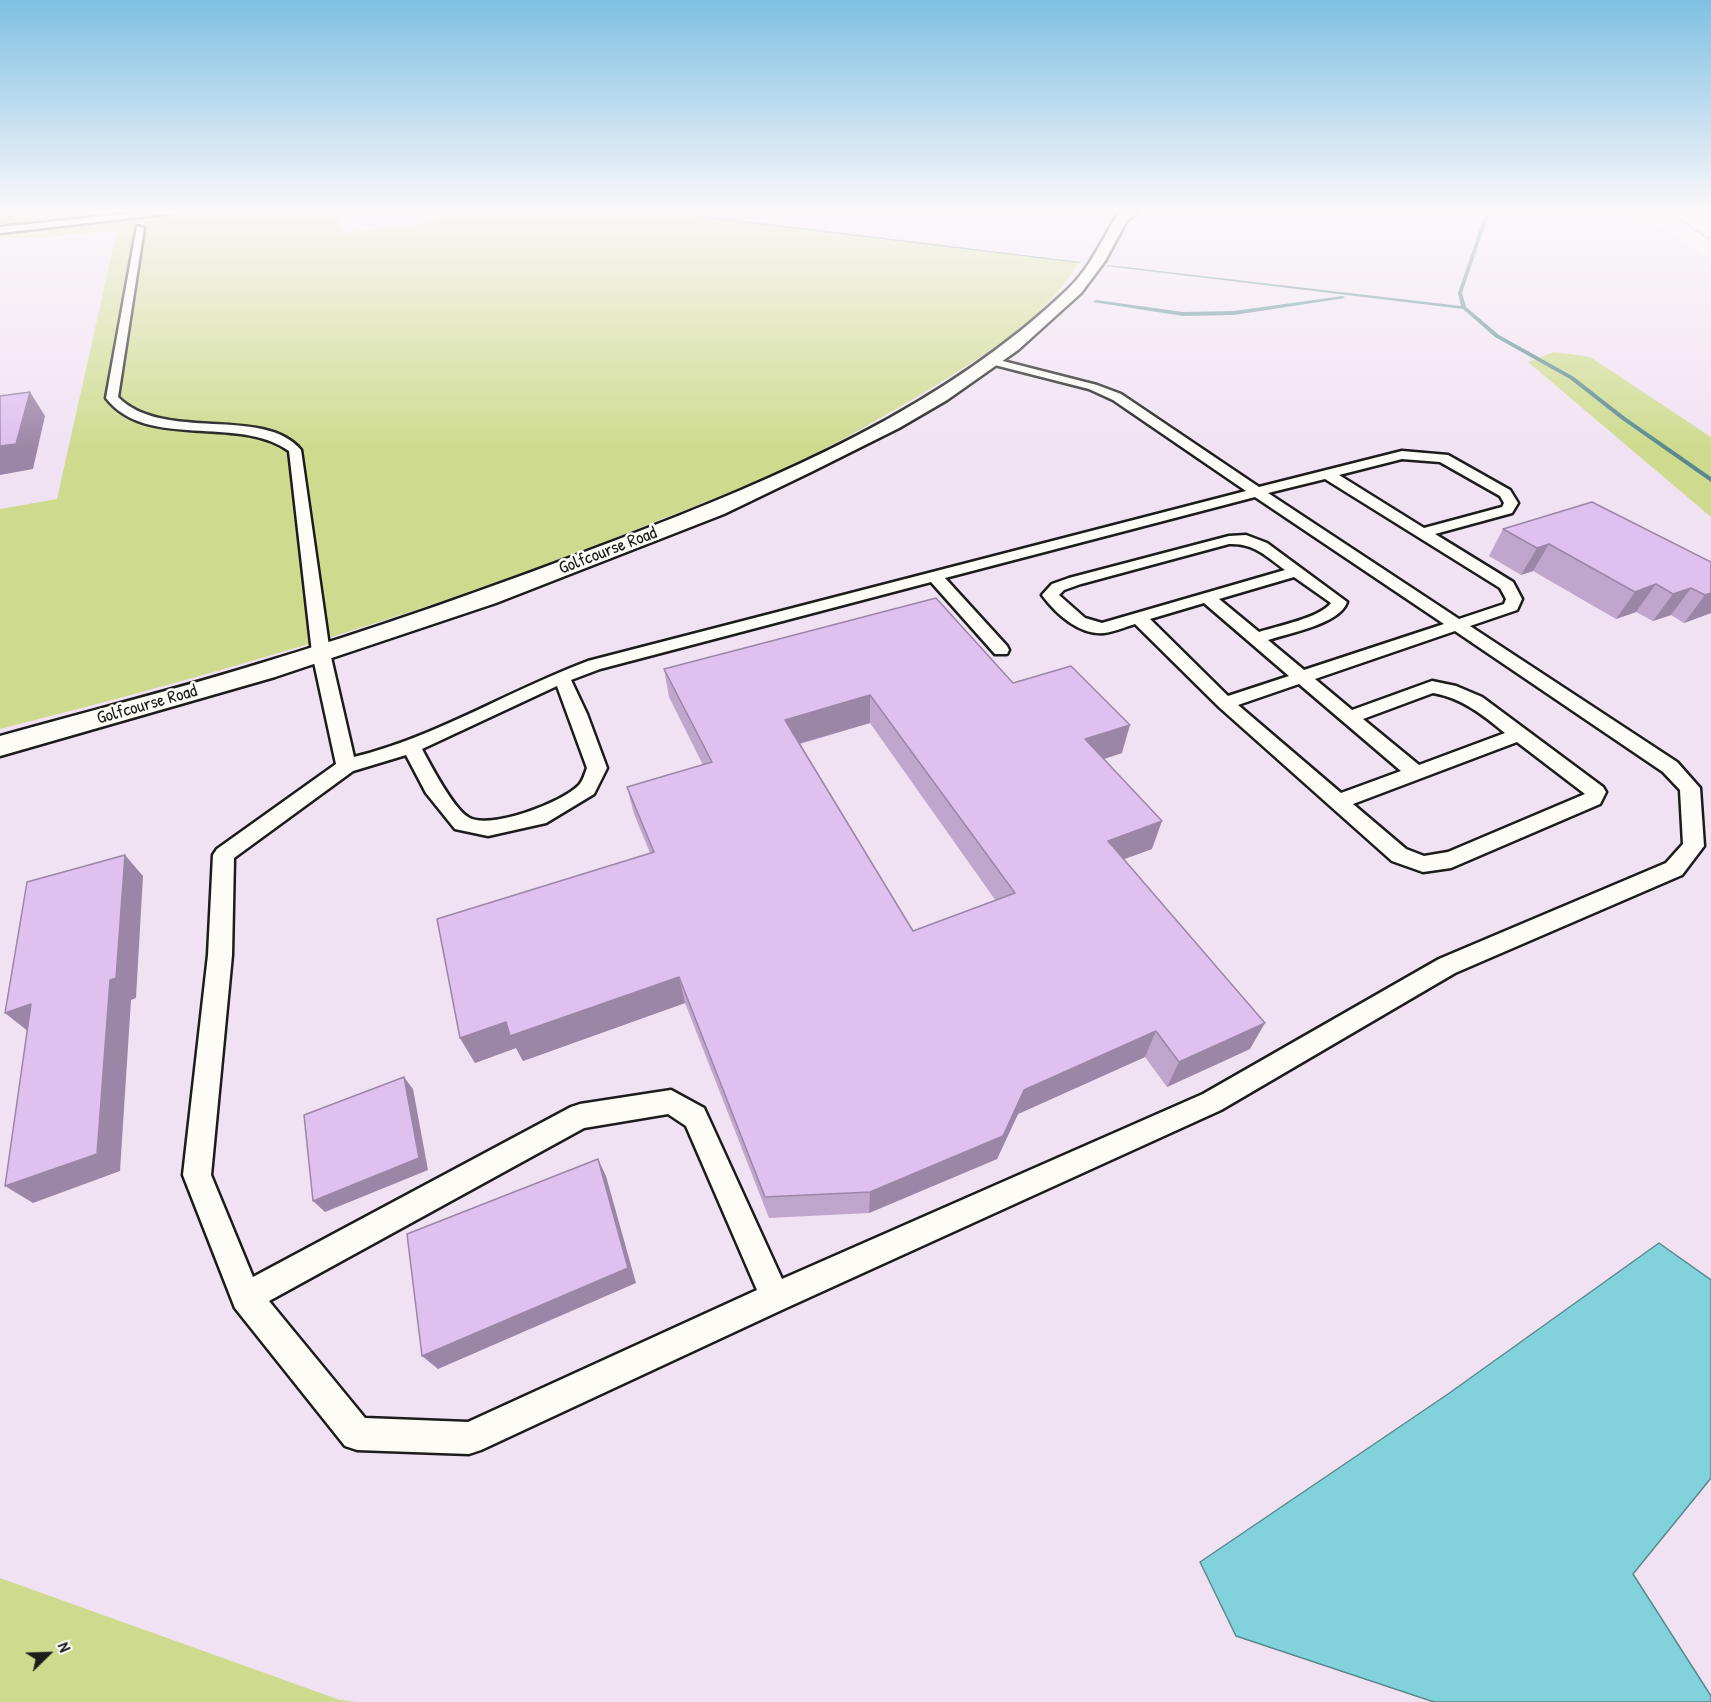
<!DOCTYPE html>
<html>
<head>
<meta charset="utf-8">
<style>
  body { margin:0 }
  #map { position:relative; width:1711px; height:1702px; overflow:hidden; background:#f7f0f5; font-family:"Patrick Hand",sans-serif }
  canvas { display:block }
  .north { position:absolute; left:18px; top:1624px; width:60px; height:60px; -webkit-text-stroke:4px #fdfcf7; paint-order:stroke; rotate:67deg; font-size:16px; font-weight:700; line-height:24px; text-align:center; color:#1c1c1c }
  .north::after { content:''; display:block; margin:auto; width:21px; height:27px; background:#1c1c1c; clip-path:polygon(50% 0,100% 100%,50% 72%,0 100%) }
</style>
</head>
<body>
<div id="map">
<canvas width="1711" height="1702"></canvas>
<div class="north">N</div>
</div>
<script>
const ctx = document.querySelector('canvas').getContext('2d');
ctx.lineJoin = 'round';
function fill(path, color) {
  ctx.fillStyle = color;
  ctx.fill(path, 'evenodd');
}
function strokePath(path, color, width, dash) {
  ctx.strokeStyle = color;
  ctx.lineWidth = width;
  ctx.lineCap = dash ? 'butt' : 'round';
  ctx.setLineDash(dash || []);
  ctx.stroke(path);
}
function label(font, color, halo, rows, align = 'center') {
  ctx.font = font + ' "Patrick Hand",sans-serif';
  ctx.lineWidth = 5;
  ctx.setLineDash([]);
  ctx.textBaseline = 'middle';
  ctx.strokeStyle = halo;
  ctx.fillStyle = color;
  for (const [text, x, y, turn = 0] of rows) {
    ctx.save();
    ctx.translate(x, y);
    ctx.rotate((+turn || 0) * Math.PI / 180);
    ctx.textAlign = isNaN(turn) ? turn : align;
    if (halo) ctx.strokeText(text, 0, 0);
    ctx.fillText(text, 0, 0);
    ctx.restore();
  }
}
fill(new Path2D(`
  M 0,211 L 1638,211 L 1711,260 L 1711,1702 L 0,1702 Z`), '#f0e2f3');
fill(new Path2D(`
  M 2,211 L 157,211 L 0,228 L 0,212 Z
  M 202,211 L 335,211 L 342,233 L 436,222 L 431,211 L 652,211 L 1079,262 C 1044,321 981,357 925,392 C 877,420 828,449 778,472 C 734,492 689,508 645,526 C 436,611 218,674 0,729 L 0,509 L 57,499 L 117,230 L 37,238 L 0,237 L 0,233 Z
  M 1554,352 L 1590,357 L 1711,437 L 1711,517 L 1528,362 Z
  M 0,1578 L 340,1700 L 358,1702 L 0,1702 Z`), '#cedb8e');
const water = new Path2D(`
  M 1659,1243 L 1711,1280 L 1711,1478 L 1633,1574 L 1711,1696 L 1711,1702 L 1434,1702 L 1236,1636 L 1200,1562 L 1448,1394 Z`);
fill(water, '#82d2dc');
strokePath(water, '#59898f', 1.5);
fill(new Path2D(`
  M 650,211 L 663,211 L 1081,262 L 1079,263 Z
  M 1486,211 L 1490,211 L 1462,293 L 1466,307 L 1499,335 L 1574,377 L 1625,417 L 1711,477 L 1711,482 L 1621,419 L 1570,379 L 1495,337 L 1463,309 L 1106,266 L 1108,265 L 1461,306 L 1458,293 Z
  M 1343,296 L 1345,298 L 1234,315 L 1183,316 L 1093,302 L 1096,300 L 1183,312 L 1234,311 Z`), '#59898f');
const service = new Path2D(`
  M 152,211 L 179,211 L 175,213 L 0,233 L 0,227 Z
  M 137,226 L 144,228 L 118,397 C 163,443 264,405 301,450 L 330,653 L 354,757 C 436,737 510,690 588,661 L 1246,491 L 1113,400 L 1089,389 L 987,363 L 985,361 L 991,358 L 1097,385 L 1121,394 L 1259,487 L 1402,451 L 1448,455 L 1510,490 L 1518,503 L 1512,513 L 1435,534 L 1513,582 L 1522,599 L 1517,610 L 1470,626 L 1677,762 L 1700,788 L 1704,846 L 1682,875 L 1455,973 L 1221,1110 L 786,1308 L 481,1450 L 469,1454 L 357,1450 L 345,1446 L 235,1308 L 183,1175 L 208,955 L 213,855 L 217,849 L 336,764 L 312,653 L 289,451 C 238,414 147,451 106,398 ZM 1402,459 L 1440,462 L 1500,496 L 1504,503 L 1502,507 L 1424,528 L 1339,475 ZM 1325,479 L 1500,588 L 1506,599 L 1504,604 L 1459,619 L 1268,493 ZM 1255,497 L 1444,624 L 1304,670 L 1268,640 C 1289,633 1340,624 1347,602 L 1267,543 L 1246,535 L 1229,536 L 1069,578 L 1052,584 L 1042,595 C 1056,614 1079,635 1104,633 C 1114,632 1125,627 1135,624 L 1219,707 L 1392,861 L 1423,872 L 1451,868 L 1600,804 L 1606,792 L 1603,787 L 1482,697 L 1456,686 L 1432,681 L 1352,710 L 1315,679 L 1455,631 L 1663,772 L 1680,790 L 1683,844 L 1666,863 L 1439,959 L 1203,1094 L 782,1279 L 704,1108 L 671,1090 L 580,1104 L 571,1107 L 253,1277 L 211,1175 L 232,955 L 234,858 L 353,771 L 406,755 L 426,793 L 455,829 L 488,836 L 546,823 L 594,794 L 607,768 L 587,714 L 571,680 L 600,669 L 931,582 L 995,654 L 1007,654 L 1009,650 L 1007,646 L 945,578 ZM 1229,544 C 1254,543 1266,556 1285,570 L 1102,623 L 1085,618 L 1059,595 L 1064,590 L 1081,584 ZM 1294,577 L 1331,603 C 1320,618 1277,626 1259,632 L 1219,599 ZM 1204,603 L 1289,676 L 1228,696 L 1150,619 ZM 1299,684 L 1401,771 L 1341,793 L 1238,705 ZM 557,686 L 587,768 C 585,773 583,781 579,785 C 563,802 489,831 468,817 C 453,808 431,766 422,749 ZM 1433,693 C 1462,698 1483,715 1505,733 L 1419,765 L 1363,719 ZM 1517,742 L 1585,794 L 1448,852 L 1424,856 L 1406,849 L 1353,804 ZM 668,1114 L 686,1126 L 757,1290 L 468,1422 L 365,1418 L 269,1301 L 584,1128 Z`);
const minor = new Path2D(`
  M 1124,211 L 1139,211 L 1127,220 L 1105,261 L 1081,293 L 1018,350 L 947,400 L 899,428 L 811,472 L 724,514 L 496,603 L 275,677 L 0,756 L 0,736 C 85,712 171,691 255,665 C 378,628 499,585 619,539 C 778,478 944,408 1068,289 C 1090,268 1102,240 1117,215 Z`);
strokePath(service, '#1c1c1c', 5);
strokePath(minor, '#1c1c1c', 5);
strokePath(new Path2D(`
  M 1679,211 L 1676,215 L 1679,219 L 1711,240`), '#1c1c1c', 1.5, [1, 2]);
fill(service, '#fdfcf7');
fill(minor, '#fdfcf7');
fill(new Path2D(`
  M 1503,529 L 1711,562 L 1711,613 L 1684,623 L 1671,615 L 1653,621 L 1636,612 L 1616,619 L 1533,571 L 1521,575 L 1489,556 Z
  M 664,669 L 1013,683 L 1122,753 L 1104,759 L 1152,849 L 1124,859 L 1250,1049 L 1167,1087 L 1145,1057 L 1018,1114 L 997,1159 L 869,1213 L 769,1218 L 685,1003 L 523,1061 L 516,1048 L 475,1063 L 460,1038 L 650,853 L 634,814 L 627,787 L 703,765 L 669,697 ZM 870,723 L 996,901 L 913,931 L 800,744 Z`), '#c0a5cd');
fill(new Path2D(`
  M 30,392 L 45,416 L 33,469 L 0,475 L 0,446 Z
  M 1549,544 L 1533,571 L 1521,575 L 1537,548 Z
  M 1656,584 L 1636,612 L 1616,619 L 1635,592 Z
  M 1691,588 L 1671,615 L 1653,621 L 1673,594 Z
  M 1711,593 L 1711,613 L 1684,623 L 1705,595 Z
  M 870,695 L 870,723 L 787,747 L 785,720 Z
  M 1130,725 L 1122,753 L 1079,767 L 1085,739 Z
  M 1162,821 L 1152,849 L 1100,868 L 1108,841 Z
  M 125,855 L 143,876 L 136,998 L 131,1000 L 120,1171 L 33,1203 L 5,1186 L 110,980 Z
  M 679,977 L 685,1003 L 523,1061 L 516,1048 L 475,1063 L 460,1038 L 506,1022 Z
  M 31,1004 L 29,1032 L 5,1013 Z
  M 1265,1023 L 1250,1049 L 1167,1087 L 1179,1062 Z
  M 1156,1031 L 1145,1057 L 1018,1114 L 997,1159 L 869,1213 L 870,1192 L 1024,1090 Z
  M 404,1077 L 413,1089 L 428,1170 L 325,1212 L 313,1201 Z
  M 598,1159 L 606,1176 L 636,1283 L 438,1369 L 422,1356 Z`), '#9c86a7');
const building = new Path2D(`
  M 30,392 L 16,444 L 0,446 L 0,396 Z
  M 1592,502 L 1711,562 L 1711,593 L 1705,595 L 1691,588 L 1673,594 L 1656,584 L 1635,592 L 1549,544 L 1537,548 L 1503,529 Z
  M 936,598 L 1013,683 L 1071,666 L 1130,725 L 1085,739 L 1162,821 L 1108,841 L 1265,1023 L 1179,1062 L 1156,1031 L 1024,1090 L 1003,1136 L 870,1192 L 765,1197 L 679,977 L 510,1036 L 506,1022 L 460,1038 L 437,919 L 654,852 L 627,787 L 712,762 L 664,669 ZM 870,695 L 1015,893 L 913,931 L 785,720 Z
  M 125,855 L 116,978 L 110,980 L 97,1154 L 5,1186 L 31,1004 L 5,1013 L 27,882 Z
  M 404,1077 L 419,1158 L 313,1201 L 304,1115 Z
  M 598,1159 L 628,1268 L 422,1356 L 407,1234 Z`);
fill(building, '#dfc0ee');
strokePath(building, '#9c86a7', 1.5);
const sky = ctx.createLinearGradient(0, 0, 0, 449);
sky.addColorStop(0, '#7fc0e3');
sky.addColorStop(0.47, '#fbf8fa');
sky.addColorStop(1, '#fbf8fa00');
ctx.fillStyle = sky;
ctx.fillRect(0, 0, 1711, 449);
label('18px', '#1c1c1c', '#fdfcf7', [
  ["Golfcourse Road",608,551,-21],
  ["Golfcourse Road",147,705,-16]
]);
</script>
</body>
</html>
